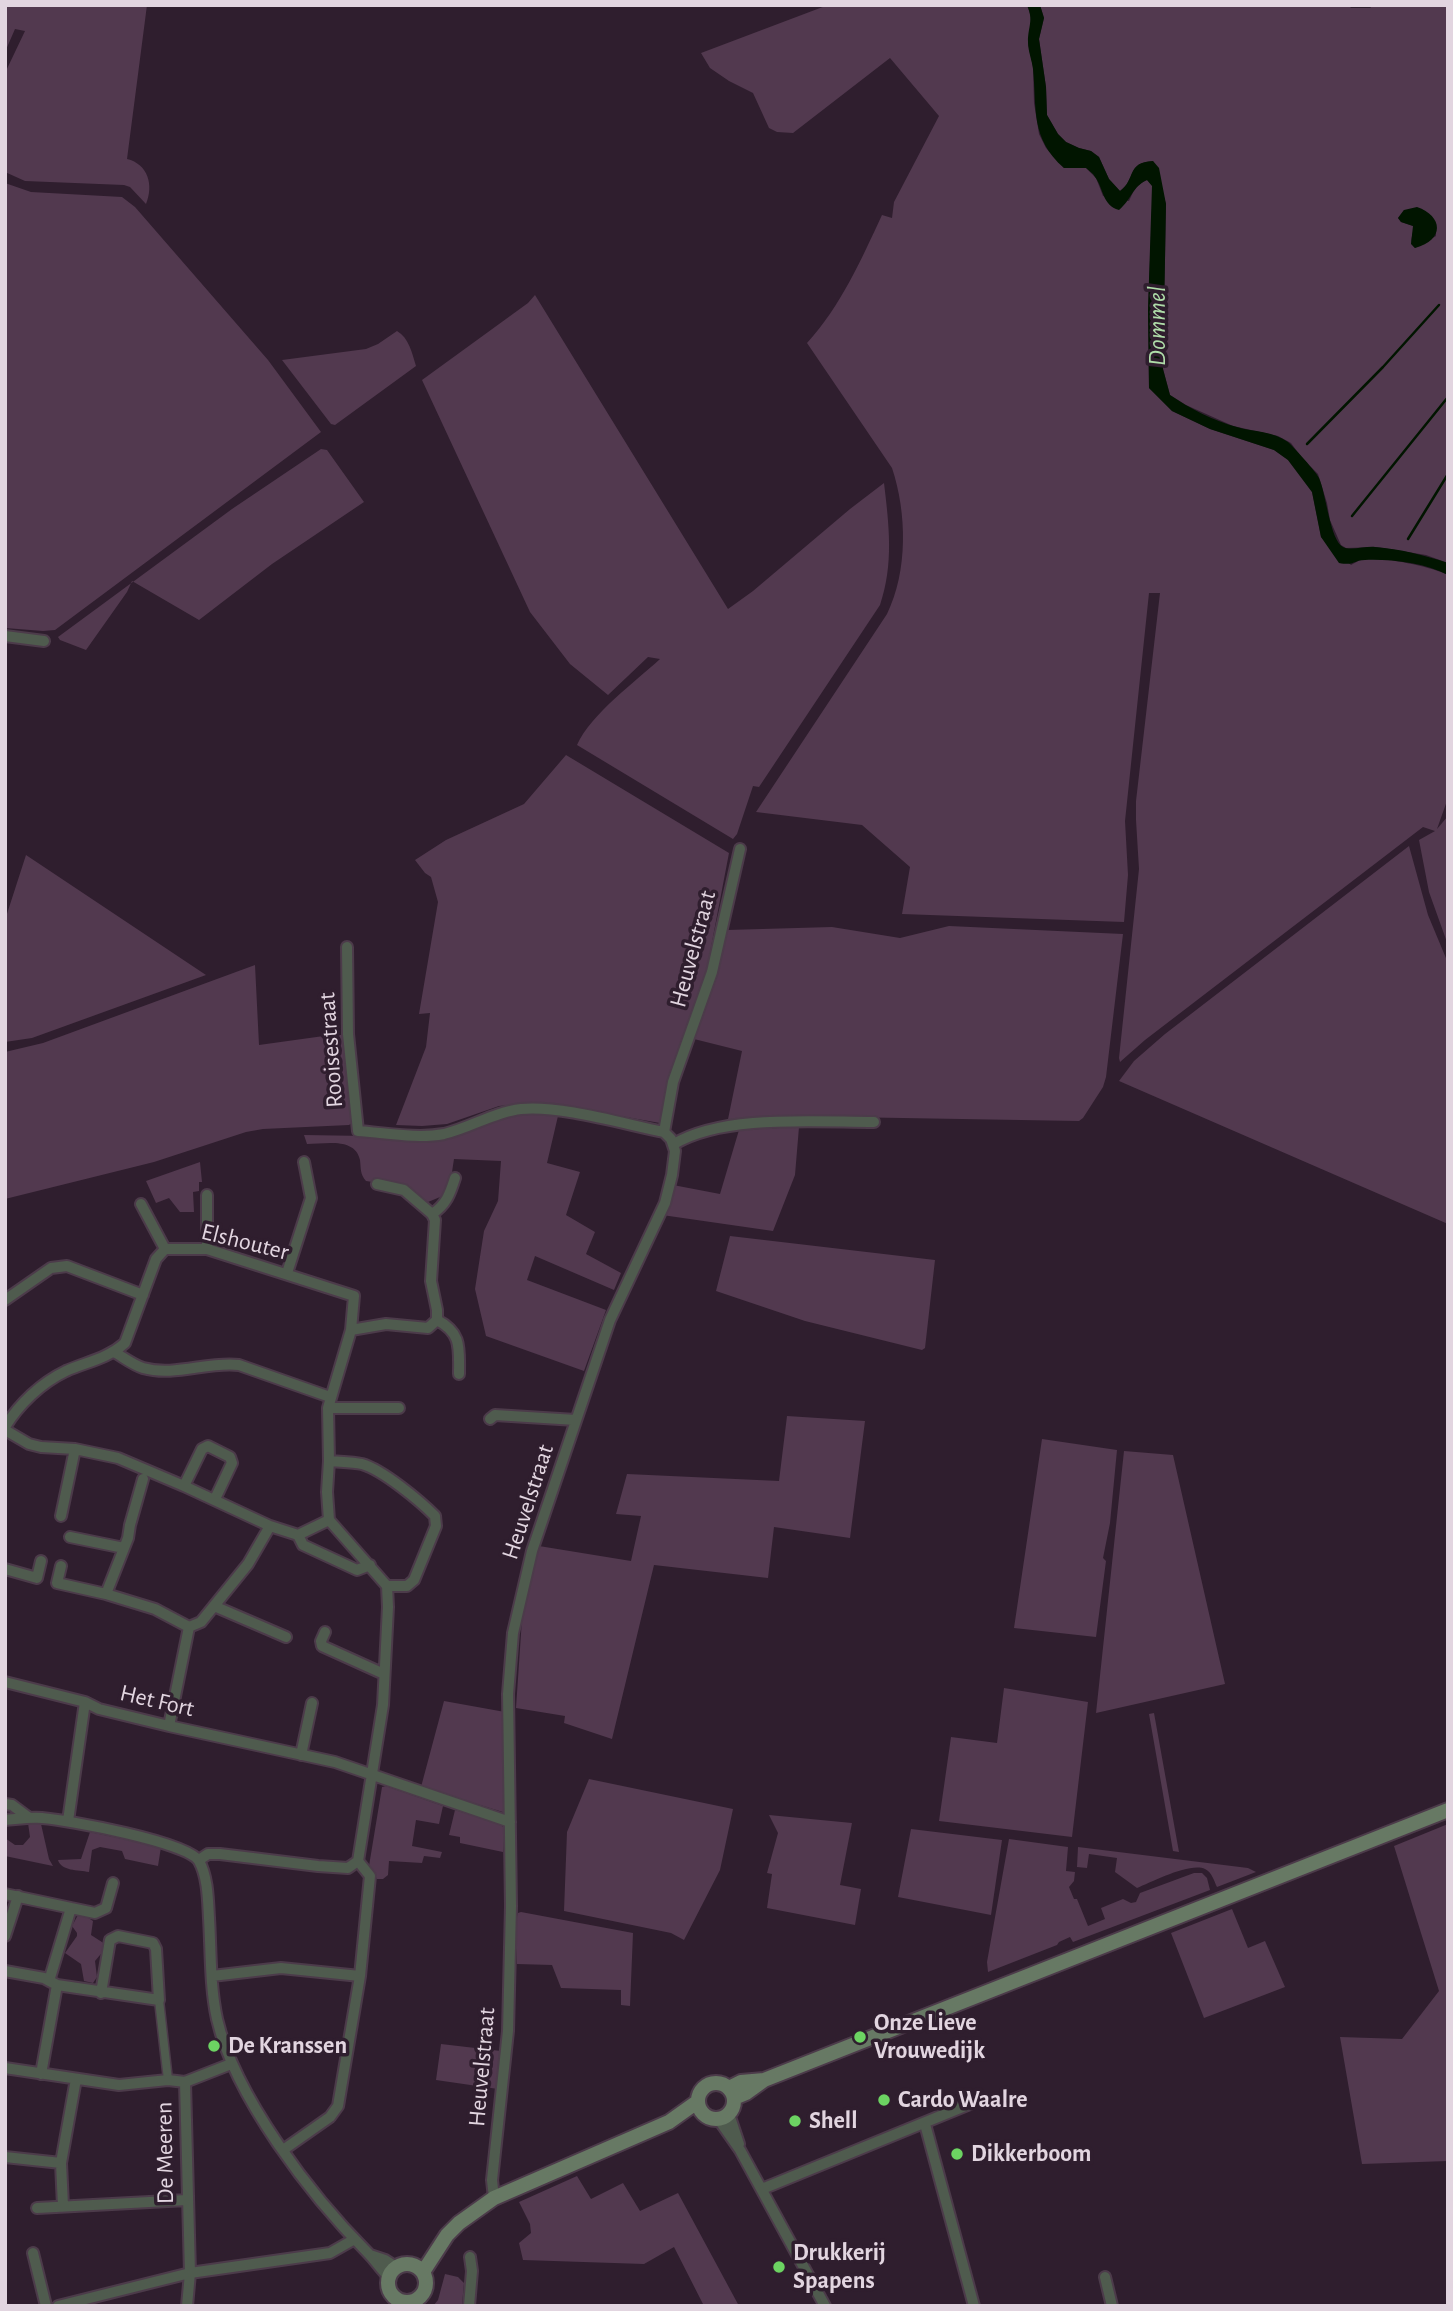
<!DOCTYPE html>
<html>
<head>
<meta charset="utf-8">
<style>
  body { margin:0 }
  #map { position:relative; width:1453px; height:2311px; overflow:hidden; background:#2f1e2e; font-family:"Alegreya Sans",sans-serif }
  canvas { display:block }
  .frame { position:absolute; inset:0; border:7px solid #e2d5e0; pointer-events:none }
</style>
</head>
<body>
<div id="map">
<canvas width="1453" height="2311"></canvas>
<div class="frame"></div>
</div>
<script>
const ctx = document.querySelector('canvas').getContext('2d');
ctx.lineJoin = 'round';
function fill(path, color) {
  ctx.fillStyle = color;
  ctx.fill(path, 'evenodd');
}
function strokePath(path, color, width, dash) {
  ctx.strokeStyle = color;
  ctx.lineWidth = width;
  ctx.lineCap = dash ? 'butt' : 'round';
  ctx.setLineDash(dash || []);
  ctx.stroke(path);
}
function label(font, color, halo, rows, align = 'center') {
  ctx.font = font + ' "Alegreya Sans",sans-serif';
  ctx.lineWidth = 7;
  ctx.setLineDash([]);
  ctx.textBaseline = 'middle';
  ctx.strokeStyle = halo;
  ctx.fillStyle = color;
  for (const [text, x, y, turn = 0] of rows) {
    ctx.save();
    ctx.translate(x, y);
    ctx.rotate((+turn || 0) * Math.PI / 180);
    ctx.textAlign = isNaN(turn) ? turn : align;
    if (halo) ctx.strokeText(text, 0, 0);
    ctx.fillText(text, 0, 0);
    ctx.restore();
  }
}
fill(new Path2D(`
  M 5,5 L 147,5 L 127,159 C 148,164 154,185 146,204 L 130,187 L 124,185 L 25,181 L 5,172 L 5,73 L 25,31 L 15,29 L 5,52 Z
  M 828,5 L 1027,5 L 1032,20 L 1028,43 L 1033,67 L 1034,103 L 1039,134 L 1046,148 L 1064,168 L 1086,168 L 1096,178 L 1103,196 L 1129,201 C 1134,190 1136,185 1147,180 L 1153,186 L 1148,310 L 1149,388 L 1172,411 L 1210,429 L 1274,450 L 1288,460 L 1312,492 L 1321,537 L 1351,565 C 1355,563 1357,561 1361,560 C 1377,555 1432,567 1448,575 L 1448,798 L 1437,829 L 1448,816 L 1448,945 L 1429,892 L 1419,840 L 1435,831 L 1423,827 L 1145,1040 L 1120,1062 L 1119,1058 L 1139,869 L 1136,820 L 1136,801 L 1160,593 L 1149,593 L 1125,821 L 1128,875 L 1124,922 L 902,914 L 910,867 L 862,825 L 756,812 L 887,614 C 908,571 907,513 892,468 L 807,343 C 841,306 861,260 882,215 L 892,218 L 894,202 L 939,116 L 890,58 L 793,133 L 777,132 L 769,128 L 753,93 L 729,81 L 710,68 L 701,53 Z
  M 1040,5 L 1353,5 L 1350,8 L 1371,8 L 1369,5 L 1448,5 L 1448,563 L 1426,555 L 1377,547 L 1346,548 L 1341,545 L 1330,520 L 1327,503 L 1318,474 L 1302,458 L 1291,443 L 1278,436 L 1233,426 L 1186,405 L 1170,395 L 1163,369 L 1166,204 L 1153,161 C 1127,162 1136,180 1120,191 L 1109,179 L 1099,157 L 1091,151 L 1079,148 L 1066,142 L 1058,134 L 1047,115 L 1046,87 L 1039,39 L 1044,18 ZM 1404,210 L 1436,229 L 1436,236 L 1415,248 C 1407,241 1415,234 1413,226 L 1401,222 L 1398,218 Z
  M 5,183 L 31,192 L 122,197 L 135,207 L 268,360 L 321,432 L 55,630 L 43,631 L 5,628 Z
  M 535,295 L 728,609 L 753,591 L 850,509 L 884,483 C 889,525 894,564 880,605 L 759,787 L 753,786 L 737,834 L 733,839 L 577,745 C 591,714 635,682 660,659 L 648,657 L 608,695 L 570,664 L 530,612 L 422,380 L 528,303 Z
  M 397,331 C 409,338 412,353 416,366 L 335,425 L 331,424 L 282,360 L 366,349 L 378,344 Z
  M 321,449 L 327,450 L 364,502 L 272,564 L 199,620 L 132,581 L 127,592 L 86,650 L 60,640 L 58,637 L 232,509 Z
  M 566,755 L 729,853 L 704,984 L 671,1076 L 660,1123 L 574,1108 L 529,1103 L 499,1106 L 447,1124 L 422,1126 L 396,1125 L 426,1047 L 430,1013 L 419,1014 L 438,902 L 431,877 L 425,873 L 415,860 L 446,840 L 524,804 Z
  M 1409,846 L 1428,915 L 1448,963 L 1448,1224 L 1119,1081 L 1134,1061 L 1165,1034 Z
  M 26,855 L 206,975 L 32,1038 L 5,1042 L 5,920 Z
  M 949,926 L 1123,934 L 1106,1077 L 1103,1087 L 1083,1118 L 1079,1121 L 843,1117 L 727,1124 L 742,1051 L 694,1039 L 711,993 L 727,930 L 832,927 L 900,938 Z
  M 255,965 L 259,1045 L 331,1035 L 344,1035 L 353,1122 L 349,1125 L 263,1129 L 246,1132 L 154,1162 L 5,1199 L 5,1052 L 43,1043 Z
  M 527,1112 L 558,1116 L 547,1163 L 580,1172 L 566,1215 L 595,1232 L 586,1254 L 621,1273 L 614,1290 L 535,1256 L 527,1280 L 606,1310 L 584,1371 L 486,1336 L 475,1289 L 484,1231 L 498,1201 L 501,1161 L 454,1159 L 450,1185 L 445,1195 L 428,1202 L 422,1200 L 406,1187 L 366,1181 C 360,1174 361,1169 360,1160 C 355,1137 325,1144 307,1144 L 304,1135 L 366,1136 L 417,1141 L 504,1116 Z
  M 799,1127 L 795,1175 L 773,1231 L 662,1215 L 673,1185 L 720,1194 L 739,1130 Z
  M 200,1162 L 202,1182 L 199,1182 L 199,1191 L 193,1192 L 194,1212 L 180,1212 L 169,1198 L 156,1203 L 146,1181 Z
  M 730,1236 L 935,1260 L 925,1348 L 922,1350 L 805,1321 L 716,1291 Z
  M 787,1416 L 865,1421 L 850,1538 L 774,1527 L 768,1578 L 654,1565 L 612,1739 L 564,1723 L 565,1716 L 516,1708 L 523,1604 L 539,1546 L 631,1561 L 641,1516 L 616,1514 L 627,1474 L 779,1481 Z
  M 1042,1439 L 1117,1450 L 1110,1523 L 1103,1558 L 1106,1561 L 1096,1637 L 1014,1628 Z
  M 1124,1451 L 1173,1455 L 1225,1684 L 1096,1713 Z
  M 1004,1688 L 1088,1702 L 1072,1837 L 939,1821 L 951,1737 L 997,1743 Z
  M 444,1701 L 505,1712 L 506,1813 L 421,1787 Z
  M 1154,1713 L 1179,1852 L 1173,1851 L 1149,1714 Z
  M 589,1779 L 733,1809 L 720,1870 L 684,1940 L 671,1933 L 564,1911 L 567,1832 Z
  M 386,1786 L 443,1806 L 439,1824 L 416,1820 L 412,1846 L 442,1852 L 440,1858 L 424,1856 L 422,1863 L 389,1861 L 388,1875 L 383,1879 L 377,1879 L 369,1866 L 382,1787 Z
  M 455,1810 L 500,1824 L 505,1829 L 503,1852 L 460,1843 L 460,1837 L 449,1835 Z
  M 769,1815 L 852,1823 L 840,1885 L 861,1889 L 855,1925 L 767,1908 L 772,1874 L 767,1873 L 778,1833 Z
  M 28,1823 L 41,1824 L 49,1859 L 53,1866 L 5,1856 L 5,1838 L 15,1845 L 23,1845 L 30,1837 Z
  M 1448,1824 L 1448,2161 L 1362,2164 L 1340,2037 L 1402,2039 L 1439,1991 L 1394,1846 Z
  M 911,1829 L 1002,1840 L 991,1915 L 898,1897 Z
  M 90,1832 L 161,1847 L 158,1866 L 125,1859 L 122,1851 L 100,1847 L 92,1850 L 89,1872 C 78,1870 61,1871 58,1860 L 81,1859 Z
  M 1009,1839 L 1068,1847 L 1066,1871 L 1075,1872 L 1074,1881 L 1069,1887 L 1074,1899 L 1077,1899 L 1088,1926 L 1105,1919 L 1101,1908 L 1123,1899 L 1131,1903 L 1136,1902 L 1140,1893 L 1194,1873 L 1202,1873 L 1207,1878 L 1210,1890 L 1073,1942 L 1070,1937 L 1059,1942 L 1057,1945 L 988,1972 L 987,1962 Z
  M 1078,1847 L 1248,1868 L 1256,1872 L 1217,1887 C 1214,1881 1212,1872 1205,1869 C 1190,1862 1152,1882 1137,1888 L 1115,1872 L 1117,1858 L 1089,1854 L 1087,1868 L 1077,1867 Z
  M 1232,1909 L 1248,1948 L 1265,1941 L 1285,1987 L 1204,2018 L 1171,1933 Z
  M 521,1912 L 633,1933 L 630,2006 L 621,2005 L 621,1990 L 561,1988 L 552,1965 L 517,1964 L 517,1917 L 518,1913 Z
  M 78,1915 L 84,1915 L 93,1921 L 91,1935 L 105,1944 L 105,1949 L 95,1961 L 97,1977 L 93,1983 L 84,1981 L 81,1964 L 65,1953 L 77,1936 L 77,1933 L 72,1926 Z
  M 441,2044 L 501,2051 L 498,2089 L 436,2080 Z
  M 577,2176 L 591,2199 L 623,2183 L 640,2211 L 678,2193 L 739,2306 L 704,2306 L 674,2247 L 644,2264 L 523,2260 L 519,2243 L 531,2233 L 530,2224 L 519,2202 Z
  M 445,2274 L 458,2277 L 464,2283 L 462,2306 L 433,2306 L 438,2300 Z`), '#52394f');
fill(new Path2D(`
  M 1027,5 L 1040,5 L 1044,18 L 1039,39 L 1046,87 L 1047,115 L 1058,134 L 1066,142 L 1079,148 L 1091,151 L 1099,157 L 1109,179 L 1120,191 C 1136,180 1126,162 1153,161 L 1159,168 L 1166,204 L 1163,369 L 1170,395 C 1189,408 1214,421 1237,427 C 1254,432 1273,431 1288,442 C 1291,444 1318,474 1319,478 C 1326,493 1330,540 1343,547 C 1350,551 1366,546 1375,547 C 1400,549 1424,555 1448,563 L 1448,575 C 1425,563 1391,559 1365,560 C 1353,560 1356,566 1339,563 L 1321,537 L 1312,492 L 1288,460 L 1274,450 L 1210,429 L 1172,411 L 1149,388 L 1148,310 L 1152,186 L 1147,180 C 1132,187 1132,199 1119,210 C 1102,205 1104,189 1095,177 C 1093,173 1089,171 1086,168 L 1064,168 C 1030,138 1037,109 1033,69 C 1032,60 1028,51 1028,42 C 1028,26 1034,21 1027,5 Z
  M 1417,207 C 1443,216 1445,240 1415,248 L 1411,244 L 1413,226 L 1401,222 L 1398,218 L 1404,210 Z`), '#011500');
strokePath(new Path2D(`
  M 1307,444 L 1383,367 L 1439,305
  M 1352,516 L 1448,397
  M 1408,539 L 1448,474`), '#011500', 2.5);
const pedestrian = new Path2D(`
  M 159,2000 L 168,2080`);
const minor = new Path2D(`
  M 5,636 L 44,641
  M 347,947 L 348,1034 L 358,1131 C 386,1133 417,1139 444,1134 C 470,1128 494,1112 521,1109 C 560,1105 624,1124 664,1132
  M 664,1132 L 673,1082 L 712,972 L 740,849
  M 674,1144 C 724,1114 816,1122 874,1122
  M 207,1195 L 207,1249
  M 141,1204 L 165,1249
  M 432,1214 C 446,1205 450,1194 455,1178
  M 287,1273 L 311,1198 L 304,1162
  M 5,1300 L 51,1268 L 67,1266 L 143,1295
  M 437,1320 C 462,1333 459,1348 459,1374
  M 351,1330 L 386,1324 L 428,1328 L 437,1320 L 437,1310 L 431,1281 L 435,1220 L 432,1214 L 404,1190 L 377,1184
  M 114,1352 C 123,1357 133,1365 143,1368 C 175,1377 208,1361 239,1365 L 330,1397
  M 328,1408 L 399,1408
  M 490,1419 L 495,1415 L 576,1420
  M 5,1427 C 19,1404 41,1383 66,1371 C 86,1362 107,1359 125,1343 L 156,1259 L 165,1249 L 207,1249 L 354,1296 L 351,1330 L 328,1408 L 329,1461 L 327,1492 L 329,1520 L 387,1586 L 388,1607 L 383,1705 L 358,1861 L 348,1868 L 318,1866 L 220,1854 L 208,1854 L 199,1860
  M 5,1430 L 29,1444 L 41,1447 L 75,1449 L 118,1458 L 184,1486 L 270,1526 L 298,1535 L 303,1545 L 357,1570 L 370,1565
  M 329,1461 C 340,1462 352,1462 362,1464 C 383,1470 420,1501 435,1516 L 436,1526 L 414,1580 L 407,1586 L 387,1586
  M 184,1486 L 202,1449 L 208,1446 L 230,1457 L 232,1463 L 215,1499
  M 61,1516 L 75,1449
  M 298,1535 L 329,1520
  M 70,1537 L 124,1548
  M 61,1566 L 57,1583 L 106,1594 L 155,1609 L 189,1627
  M 5,1569 L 37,1578 L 41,1561
  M 106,1594 L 128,1538 L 130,1525 L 143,1479
  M 214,1606 L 286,1637
  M 325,1632 L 321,1641 L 322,1646 L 384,1674
  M 5,1682 L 85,1702 L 99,1709 L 169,1726 L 335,1762 L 510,1822
  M 169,1726 L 189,1627 L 201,1622 L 248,1564 L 270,1526
  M 301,1755 L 312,1703
  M 5,1804 L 12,1805 L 28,1817
  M 5,1820 C 18,1819 30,1817 42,1818 C 67,1820 188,1842 199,1861 C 208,1877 208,1901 209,1918 C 211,1951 210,1987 217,2019 C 235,2097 312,2197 368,2253 C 376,2261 381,2270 389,2277
  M 68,1821 L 85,1702
  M 5,1894 L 71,1908
  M 5,1936 L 18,1896
  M 5,1971 L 44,1978 L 57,1985 L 159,2000 L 156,1949 L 153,1943 L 118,1936 L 110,1940 L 101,1993
  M 212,1976 L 281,1968 L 360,1976
  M 49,1981 L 71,1908 L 95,1913 L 106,1908 L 113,1883
  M 5,2068 L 119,2085 L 168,2080 L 185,2082
  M 41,2074 L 57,1985
  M 729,2114 L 739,2144
  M 719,2120 L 740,2150 L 825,2306
  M 925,2124 L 974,2306
  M 283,2150 L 330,2117 L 338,2106 L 360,1976 L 370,1876 L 358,1861
  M 5,2157 L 61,2163
  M 762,2189 L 982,2099
  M 494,2198 L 492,2180 L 508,2031 L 511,1906 L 508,1694 L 513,1633 L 532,1551 L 610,1320 L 665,1203 L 672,1175 L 675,1151 L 671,1139 L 664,1132
  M 63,2206 L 61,2163 L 76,2079
  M 37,2208 L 187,2200
  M 33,2253 L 46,2306
  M 370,2255 L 385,2260 L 396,2267
  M 1105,2277 L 1112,2306
  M 58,2306 L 190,2273 L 330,2253 L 353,2240
  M 187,2306 L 190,2273 L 185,2082 L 231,2064
  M 469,2306 L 472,2271 L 470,2257`);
const secondary = new Path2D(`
  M698 2101a18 18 0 1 1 36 0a18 18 0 1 1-36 0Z
  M 729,2088 L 741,2082 L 764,2080
  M 734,2098 L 746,2093 L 764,2080 L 1448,1810
  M388 2283a19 19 0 1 1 38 0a19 19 0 1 1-38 0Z
  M 423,2272 L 447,2235 L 459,2223 L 494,2198 L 669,2122 L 697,2102`);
strokePath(pedestrian, '#4c3b4a', 11);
strokePath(minor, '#4c3b4a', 14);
strokePath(secondary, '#4c3b4a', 18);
strokePath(pedestrian, '#4f5b4e', 8);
strokePath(minor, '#4f5b4e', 10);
strokePath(secondary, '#677964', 14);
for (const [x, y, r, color] of [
  [860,2037,7,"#6cd362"],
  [214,2046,7,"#6cd362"],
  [884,2100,7,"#6cd362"],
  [795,2121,7,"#6cd362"],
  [957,2154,7,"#6cd362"],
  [779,2267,7,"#6cd362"]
]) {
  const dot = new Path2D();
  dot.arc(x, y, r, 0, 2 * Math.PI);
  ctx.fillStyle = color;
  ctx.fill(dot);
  strokePath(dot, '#2f1e2e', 2.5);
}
label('24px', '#e2d5e0', '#2f1e2e', [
  ["Heuvelstraat",693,949,-75],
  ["Rooisestraat",331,1050,-94],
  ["Elshouter",245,1242,14],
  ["Heuvelstraat",528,1502,-72],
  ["Het Fort",157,1701,13],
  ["Heuvelstraat",482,2067,-85],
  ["De Meeren",165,2153,-91]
]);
label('bold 24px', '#e2d5e0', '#2f1e2e', [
  ["Onze Lieve",874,2023],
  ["Vrouwedijk",874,2051],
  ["De Kranssen",228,2046],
  ["Cardo Waalre",898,2100],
  ["Shell",809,2121],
  ["Dikkerboom",971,2154],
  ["Drukkerij",793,2253],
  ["Spapens",793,2281]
], 'left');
label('italic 26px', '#afdda9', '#2f1e2e', [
  ["Dommel",1157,326,-90]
]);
</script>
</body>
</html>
